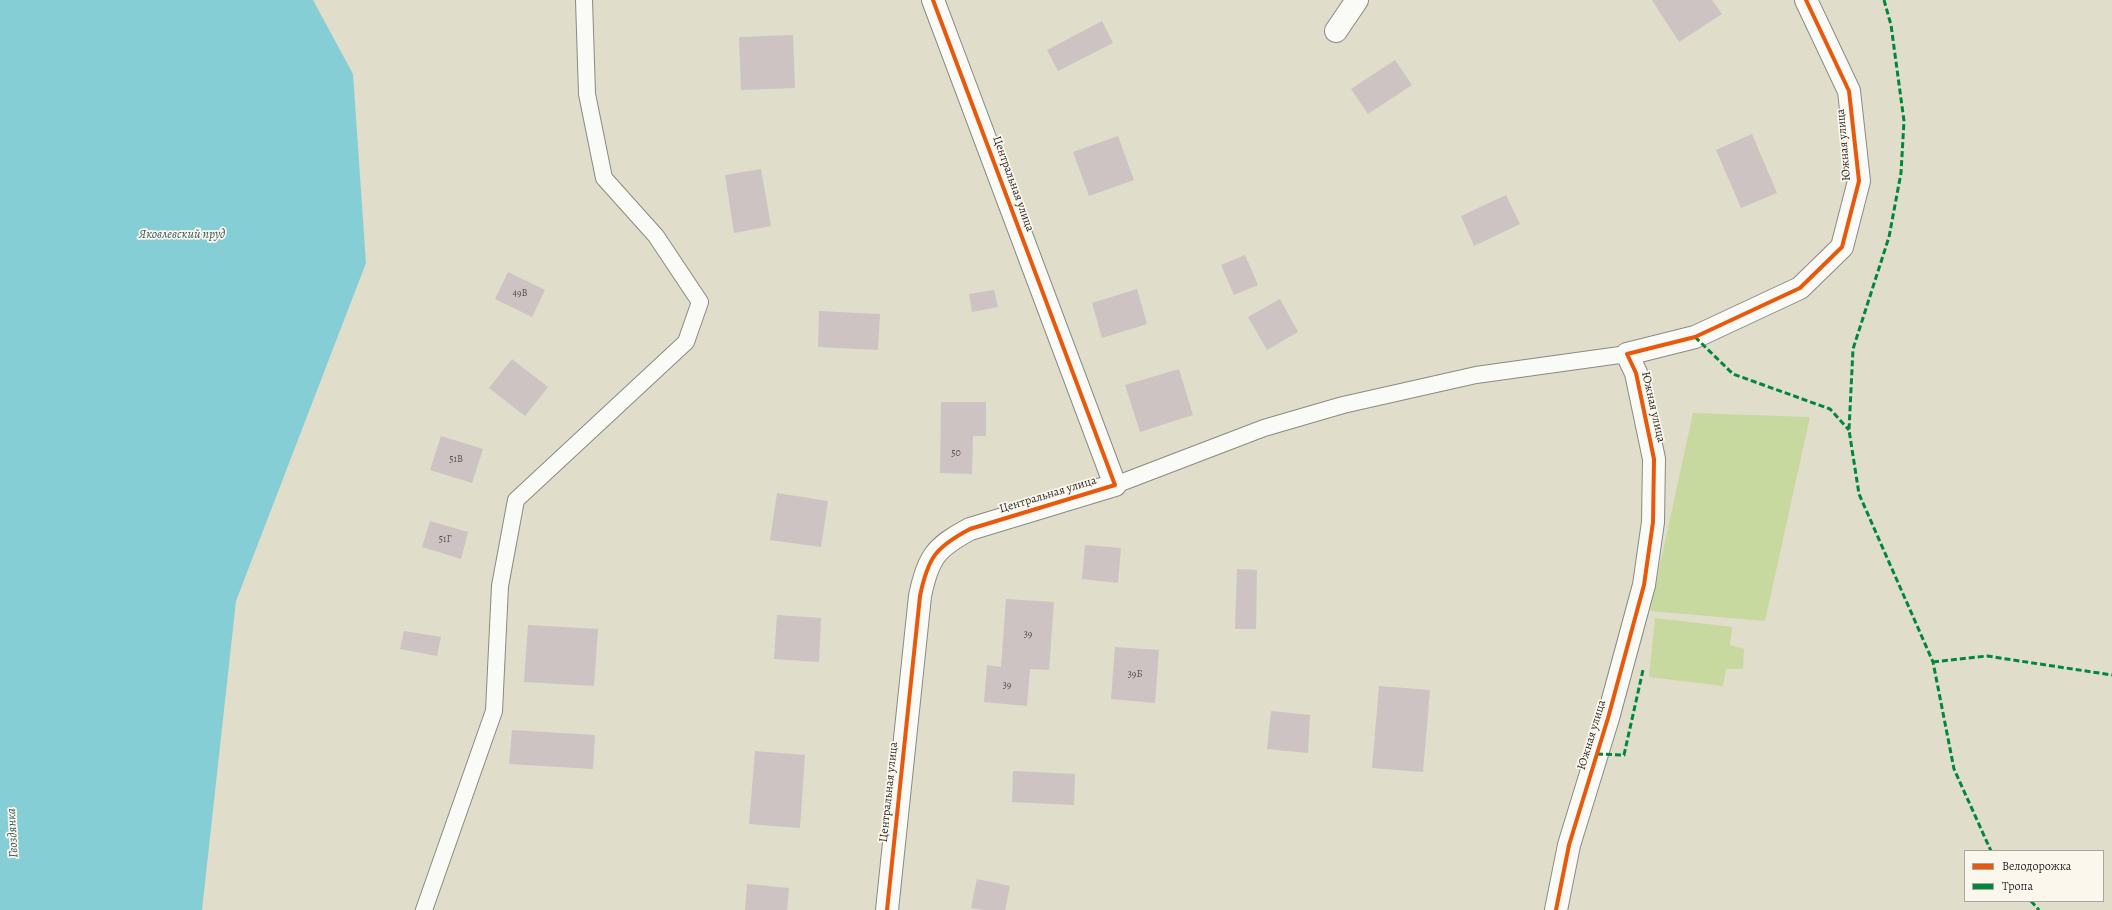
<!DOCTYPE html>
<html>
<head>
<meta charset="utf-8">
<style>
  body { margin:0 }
  #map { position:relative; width:2112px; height:910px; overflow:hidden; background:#e0ddcb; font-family:Alegreya,serif }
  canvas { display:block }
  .legend { position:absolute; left:1964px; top:850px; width:140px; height:52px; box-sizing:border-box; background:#fbf7ec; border:1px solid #a8a59f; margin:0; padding:5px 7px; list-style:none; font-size:12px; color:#2b2b2b }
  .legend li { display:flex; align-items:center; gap:8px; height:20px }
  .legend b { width:20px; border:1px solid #a8a59f }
</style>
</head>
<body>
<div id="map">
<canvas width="2112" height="910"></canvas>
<ul class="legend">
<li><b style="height:5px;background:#e8590c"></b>Велодорожка</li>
<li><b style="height:5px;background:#00873e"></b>Тропа</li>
</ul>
</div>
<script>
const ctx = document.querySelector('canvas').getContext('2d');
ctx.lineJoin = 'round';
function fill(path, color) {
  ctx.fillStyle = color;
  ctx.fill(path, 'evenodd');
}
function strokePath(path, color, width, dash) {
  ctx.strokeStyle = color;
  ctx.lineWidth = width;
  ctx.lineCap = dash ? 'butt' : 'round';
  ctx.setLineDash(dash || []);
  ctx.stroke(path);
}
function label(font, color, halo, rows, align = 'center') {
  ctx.font = font + ' Alegreya,serif';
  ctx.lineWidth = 3.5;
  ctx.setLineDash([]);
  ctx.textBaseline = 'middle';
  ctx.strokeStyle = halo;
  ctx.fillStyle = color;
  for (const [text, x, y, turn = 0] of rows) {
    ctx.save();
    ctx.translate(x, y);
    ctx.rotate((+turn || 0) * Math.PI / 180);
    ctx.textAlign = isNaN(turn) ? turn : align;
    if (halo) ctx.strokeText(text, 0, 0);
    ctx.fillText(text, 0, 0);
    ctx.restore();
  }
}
fill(new Path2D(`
  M 1693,413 L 1810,417 L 1765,621 L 1650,611 Z
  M 1655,618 L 1732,627 L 1730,645 L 1744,649 L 1743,669 L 1726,669 L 1723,686 L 1649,677 Z`), '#c8d9a0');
fill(new Path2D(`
  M 0,0 L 313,0 L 353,74 L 366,263 L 236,601 L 202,910 L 0,910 Z`), '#86ced6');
fill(new Path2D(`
  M 1652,0 L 1712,0 L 1722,14 L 1679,42 Z
  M 1102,21 L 1113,43 L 1058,71 L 1047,50 Z
  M 793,35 L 795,88 L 741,90 L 739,37 Z
  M 1395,60 L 1412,85 L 1368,114 L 1351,89 Z
  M 1752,134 L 1777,193 L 1741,208 L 1716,150 Z
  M 1118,136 L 1134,180 L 1089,196 L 1073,152 Z
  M 761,169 L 771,226 L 734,233 L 725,175 Z
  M 1506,195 L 1520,224 L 1474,246 L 1461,216 Z
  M 1245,255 L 1258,285 L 1234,295 L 1221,265 Z
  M 508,272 L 545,290 L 532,317 L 495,299 Z
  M 1137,289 L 1147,324 L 1102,338 L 1092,303 Z
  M 994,290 L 998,307 L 972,312 L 969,294 Z
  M 1280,299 L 1298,332 L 1267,350 L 1248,317 Z
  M 819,311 L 880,314 L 878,350 L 818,347 Z
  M 512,359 L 548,387 L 525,416 L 489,388 Z
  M 1179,369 L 1193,415 L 1140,432 L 1125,385 Z
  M 941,402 L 986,402 L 986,436 L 973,436 L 972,474 L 940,473 Z
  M 441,436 L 483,449 L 472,483 L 430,470 Z
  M 777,493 L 828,501 L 821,547 L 770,540 Z
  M 430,521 L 468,532 L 461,559 L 422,547 Z
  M 1085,545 L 1121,548 L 1118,583 L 1082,579 Z
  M 1237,569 L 1257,570 L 1256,629 L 1235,629 Z
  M 1006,599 L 1054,602 L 1049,670 L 1030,669 L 1027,706 L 984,702 L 987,665 L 1001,667 Z
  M 777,615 L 821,618 L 819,662 L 774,659 Z
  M 528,625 L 598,629 L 594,686 L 524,682 Z
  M 404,631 L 441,637 L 437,656 L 400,649 Z
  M 1115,647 L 1159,650 L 1155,703 L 1111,699 Z
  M 1379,686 L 1430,690 L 1423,772 L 1372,768 Z
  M 1271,711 L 1310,715 L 1308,753 L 1267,749 Z
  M 512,730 L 595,735 L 593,769 L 509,764 Z
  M 755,751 L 805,755 L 800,828 L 749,824 Z
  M 1013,771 L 1075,774 L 1074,805 L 1012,802 Z
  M 977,879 L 1010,886 L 1005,910 L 984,910 L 971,908 Z
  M 747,884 L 789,888 L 787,910 L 745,910 Z`), '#cdc3c2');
const service = new Path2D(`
  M 1115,485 L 1264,428 L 1343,405 L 1476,375 L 1627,354
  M 424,910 L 494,711 L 500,586 L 516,500 L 686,342 L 700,302 L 656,236 L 604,178 L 587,94 L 584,0`);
const minor = new Path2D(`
  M 1336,31 L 1357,0
  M 887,910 L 920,596 C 928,557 936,547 970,529 L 1115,485 L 933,0
  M 1556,910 L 1569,845 L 1608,718 L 1644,585 L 1653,522 L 1654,459 L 1636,373 L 1627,354 L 1695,337 L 1800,288 L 1842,247 L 1859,181 L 1849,91 L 1806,0`);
strokePath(service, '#8b8a81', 18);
strokePath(minor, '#8b8a81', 24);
strokePath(service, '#fafaf7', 16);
strokePath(minor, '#fafaf7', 22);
strokePath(new Path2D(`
  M 1884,0 L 1891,25 L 1904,121 L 1901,173 L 1889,237 L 1853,349 L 1849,430 L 1859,494 L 1933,662 L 1954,769 L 1991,851
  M 1695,337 L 1733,374 L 1830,409 L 1849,430
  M 1933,662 L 1987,656 L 2112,675
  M 1597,754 L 1624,755 L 1643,670
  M 2031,901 L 2039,910`), '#00873e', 3, [6, 3]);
strokePath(new Path2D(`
  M 887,910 L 920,596 C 928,557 936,547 970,529 L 1115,485 L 933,0
  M 1556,910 L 1569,845 L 1608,718 L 1644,585 L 1653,522 L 1654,459 L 1636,373 L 1627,354 L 1695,337 L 1800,288 L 1842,247 L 1859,181 L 1849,91 L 1806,0`), '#e8590c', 4);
label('10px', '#545151', null, [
  ["49В",520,294],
  ["50",956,454],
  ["51В",456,460],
  ["51Г",445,540],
  ["39",1028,635],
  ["39Б",1135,675],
  ["39",1007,686]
]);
label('12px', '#2b2b2b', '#fbf7ec', [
  ["Южная улица",1844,145,-95],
  ["Центральная улица",1013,184,70],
  ["Южная улица",1653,407,77],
  ["Центральная улица",1048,495,-17],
  ["Южная улица",1592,735,-73],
  ["Центральная улица",889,792,-84]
]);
label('italic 13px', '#3b5a60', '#fbf7ec', [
  ["Яковлевский пруд",182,235],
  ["Гвоздянка",13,833,-93]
]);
</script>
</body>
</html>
